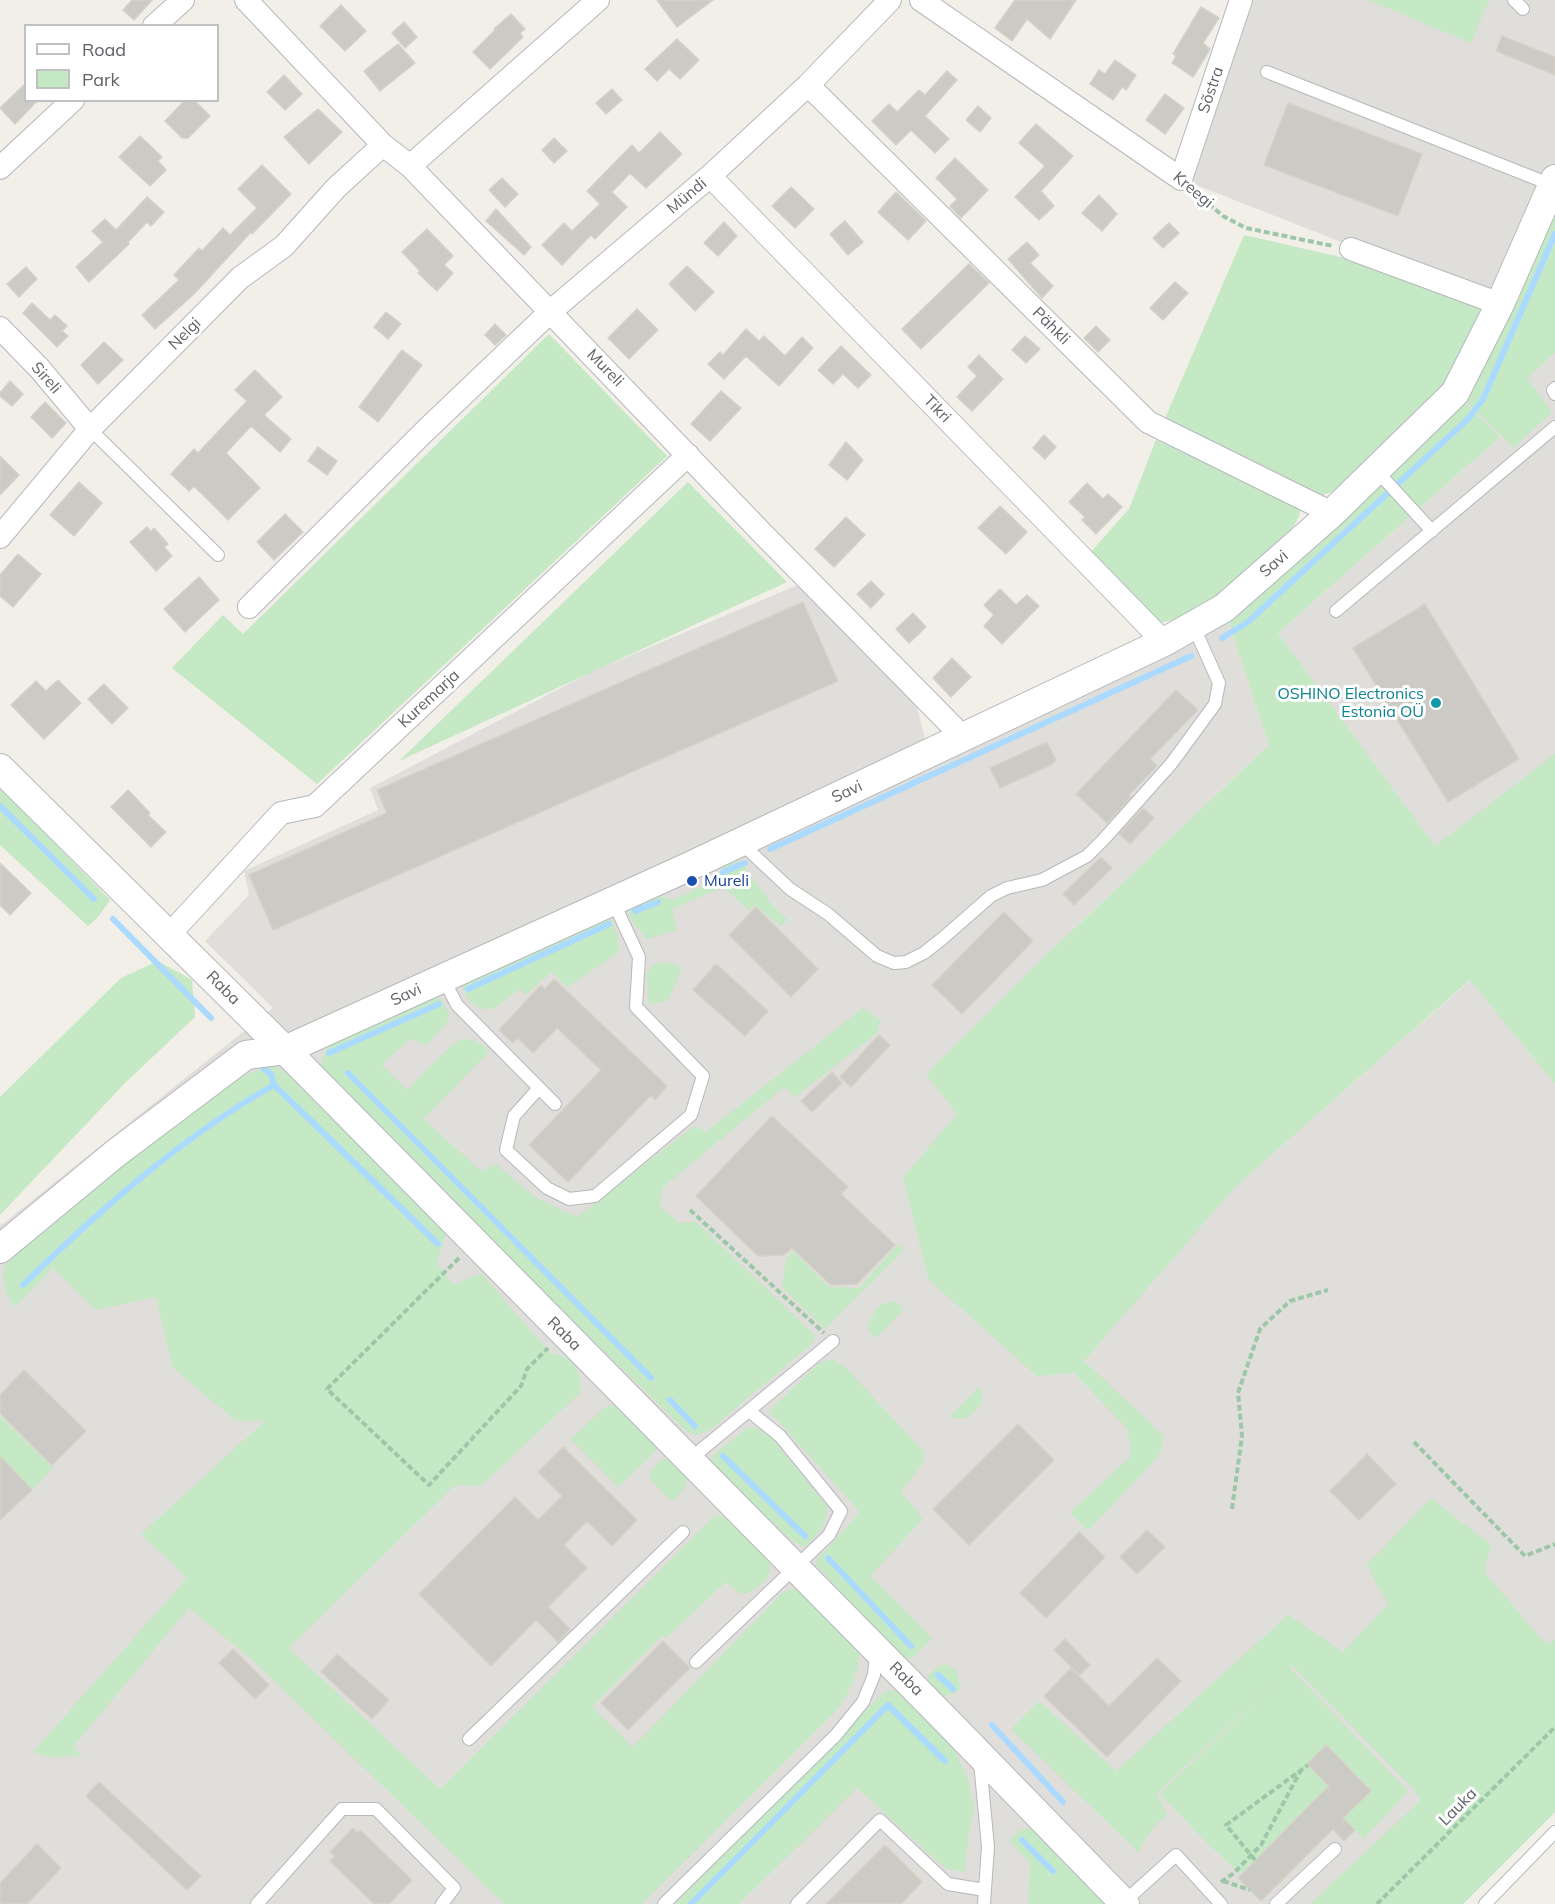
<!DOCTYPE html>
<html>
<head>
<meta charset="utf-8">
<style>
  body { margin:0 }
  #map { position:relative; width:1555px; height:1904px; overflow:hidden; background:#f1efe8; font-family:Mulish,sans-serif }
  canvas { display:block }
  .legend { position:absolute; left:24px; top:24px; width:195px; height:78px; box-sizing:border-box; background:#fff; border:2px solid #bfc1c3; margin:0; padding:8px 10px; list-style:none; font-size:18px; color:#5f6368 }
  .legend li { display:flex; align-items:center; gap:12px; height:30px }
  .legend b { width:30px; border:2px solid #bfc1c3 }
</style>
</head>
<body>
<div id="map">
<canvas width="1555" height="1904"></canvas>
<ul class="legend">
<li><b style="height:8px;background:#fff"></b>Road</li>
<li><b style="height:16px;background:#c5e8c5"></b>Park</li>
</ul>
</div>
<script>
const ctx = document.querySelector('canvas').getContext('2d');
ctx.lineJoin = 'round';
function fill(path, color) {
  ctx.fillStyle = color;
  ctx.fill(path, 'evenodd');
}
function strokePath(path, color, width, dash) {
  ctx.strokeStyle = color;
  ctx.lineWidth = width;
  ctx.lineCap = dash ? 'butt' : 'round';
  ctx.setLineDash(dash || []);
  ctx.stroke(path);
}
function label(font, color, halo, rows, align = 'center') {
  ctx.font = font + ' Mulish,sans-serif';
  ctx.lineWidth = 6;
  ctx.setLineDash([]);
  ctx.textBaseline = 'middle';
  ctx.strokeStyle = halo;
  ctx.fillStyle = color;
  for (const [text, x, y, turn = 0] of rows) {
    ctx.save();
    ctx.translate(x, y);
    ctx.rotate((+turn || 0) * Math.PI / 180);
    ctx.textAlign = isNaN(turn) ? turn : align;
    if (halo) ctx.strokeText(text, 0, 0);
    ctx.fillText(text, 0, 0);
    ctx.restore();
  }
}
fill(new Path2D(`
  M 1240,0 L 1555,0 L 1555,959 L 1532,979 L 1278,633 L 1500,437 L 1455,393 L 1494,302 L 1181,179 Z
  M 800,584 L 914,696 L 925,739 L 1164,642 L 1224,608 L 1269,745 L 1043,958 L 1237,1184 L 1471,980 L 1555,1084 L 1555,1812 L 1463,1904 L 0,1904 L 0,1226 L 273,1008 L 205,941 L 249,895 L 244,871 L 378,810 L 370,788 L 593,671 Z`), '#e0deda');
fill(new Path2D(`
  M 1368,0 L 1489,0 L 1471,43 Z
  M 1555,216 L 1555,353 L 1527,378 L 1552,412 L 1514,448 L 1464,399 L 1494,349 Z
  M 1244,235 L 1362,262 L 1477,303 L 1481,311 L 1455,373 L 1389,443 L 1332,492 L 1320,496 L 1163,423 Z
  M 549,334 L 667,456 L 317,784 L 172,668 L 223,615 L 243,634 Z
  M 1455,393 L 1500,437 L 1278,633 L 1435,846 L 1555,754 L 1555,1084 L 1470,980 L 1237,1185 L 1084,1361 L 1164,1436 L 1160,1451 L 1153,1462 L 1088,1531 L 1070,1513 L 1131,1456 L 1128,1429 L 1074,1373 L 1037,1376 L 928,1279 L 903,1178 L 957,1114 L 926,1074 L 1043,958 L 1269,745 L 1224,608 Z
  M 1156,440 L 1300,504 C 1300,509 1300,514 1298,518 C 1291,535 1274,546 1261,558 C 1236,581 1192,624 1157,622 L 1088,555 L 1129,509 Z
  M 688,482 L 787,582 L 399,761 Z
  M 0,787 L 110,900 L 99,916 L 88,926 L 0,845 Z
  M 740,860 L 772,905 L 788,920 L 780,926 L 756,905 L 748,910 L 723,887 L 672,909 L 677,930 L 647,939 L 633,923 L 627,907 L 657,896 L 674,900 L 714,880 L 725,864 Z
  M 602,916 L 610,918 L 618,936 L 619,952 L 568,987 L 551,972 L 526,995 L 519,989 L 496,1007 L 484,1010 L 467,999 L 462,986 L 467,979 Z
  M 158,961 L 192,980 L 195,1017 L 126,1082 L 0,1215 L 0,1097 L 121,978 Z
  M 656,963 L 672,963 L 682,968 L 668,1001 L 648,1004 L 647,972 Z
  M 428,996 L 439,998 L 450,1014 L 446,1024 L 427,1045 L 410,1039 L 382,1065 L 407,1090 C 415,1082 452,1042 460,1040 C 471,1036 482,1044 489,1052 L 423,1119 L 481,1171 L 496,1164 L 536,1198 L 577,1217 L 694,1126 L 706,1132 L 863,1008 L 881,1020 L 876,1034 L 795,1097 L 784,1087 L 662,1188 L 660,1207 L 679,1223 L 696,1222 L 816,1336 L 812,1344 L 710,1430 L 697,1435 L 687,1432 L 333,1087 L 320,1068 L 326,1050 L 334,1042 Z
  M 277,1066 L 290,1077 L 446,1234 L 437,1264 L 454,1285 L 481,1273 L 550,1353 C 564,1354 577,1363 580,1378 C 581,1382 580,1389 579,1394 L 481,1486 L 455,1485 L 289,1648 L 440,1789 L 713,1517 L 719,1515 L 723,1517 L 767,1557 C 778,1574 757,1593 740,1594 L 726,1582 L 666,1638 L 662,1636 L 592,1707 L 633,1747 L 783,1592 L 794,1589 L 802,1593 L 859,1650 C 859,1675 851,1687 839,1708 L 642,1904 L 504,1904 L 256,1663 L 189,1608 L 73,1747 L 82,1756 L 49,1757 L 33,1752 L 187,1578 L 141,1534 L 265,1421 L 236,1421 L 173,1368 L 156,1297 L 96,1310 L 53,1268 L 15,1307 C 7,1296 0,1281 5,1266 C 7,1261 15,1256 19,1252 C 69,1209 119,1167 171,1128 C 202,1104 237,1070 277,1066 Z
  M 898,1245 L 904,1250 L 825,1329 L 782,1287 L 786,1260 L 793,1251 L 829,1287 L 859,1288 Z
  M 886,1302 L 896,1302 L 904,1309 L 875,1339 L 867,1326 L 878,1307 Z
  M 833,1359 L 848,1370 L 924,1452 L 923,1463 L 901,1491 L 923,1519 L 870,1576 L 932,1638 L 912,1659 L 905,1659 L 816,1565 L 817,1560 L 860,1512 L 769,1411 L 819,1363 Z
  M 979,1387 L 983,1394 C 981,1410 966,1425 950,1416 Z
  M 610,1405 L 617,1406 L 657,1446 L 654,1453 L 618,1487 L 571,1439 L 604,1408 Z
  M 0,1416 L 53,1468 L 32,1490 L 0,1456 Z
  M 748,1427 L 760,1429 L 773,1439 L 827,1506 C 828,1523 818,1533 806,1547 L 795,1543 L 712,1466 L 711,1457 Z
  M 662,1459 L 669,1459 L 688,1477 L 685,1487 L 675,1500 L 669,1499 L 651,1480 L 650,1472 Z
  M 1431,1498 L 1491,1545 L 1484,1572 L 1546,1644 L 1555,1640 L 1555,1812 L 1463,1904 L 1310,1904 L 1421,1800 L 1413,1789 L 1292,1665 L 1290,1668 L 1408,1791 L 1364,1839 L 1343,1818 L 1371,1790 L 1326,1745 L 1329,1786 L 1241,1875 L 1205,1841 L 1160,1794 L 1287,1671 L 1157,1793 L 1167,1815 L 1154,1826 L 1138,1852 L 1011,1729 L 1039,1701 L 1116,1771 L 1288,1615 L 1343,1652 L 1388,1605 L 1367,1565 Z
  M 946,1665 L 956,1670 L 961,1688 C 946,1702 935,1695 927,1677 L 938,1666 Z
  M 885,1691 L 897,1691 L 955,1751 L 968,1779 L 974,1810 L 969,1831 L 965,1872 L 946,1869 L 857,1788 L 739,1904 L 675,1904 Z
  M 1029,1828 L 1037,1829 L 1109,1904 L 1028,1904 L 1030,1862 L 1009,1842 L 1019,1831 Z`), '#c5e8c5');
strokePath(new Path2D(`
  M 1222,638 L 1248,622 L 1468,419 L 1483,399 L 1555,234
  M 0,806 L 94,899
  M 770,849 L 1191,656
  M 723,872 L 745,863
  M 635,911 L 658,902
  M 113,919 L 211,1018
  M 468,989 L 609,924
  M 329,1053 L 439,1004
  M 264,1069 L 271,1074 L 274,1085 L 438,1244
  M 348,1073 L 651,1378
  M 23,1285 C 99,1211 180,1138 274,1085
  M 670,1400 L 695,1426
  M 723,1456 L 805,1536
  M 828,1558 L 911,1646
  M 938,1675 L 953,1689
  M 992,1725 L 1063,1802
  M 1022,1840 L 1053,1871
  M 691,1904 L 888,1705 L 945,1761`), '#aadaff', 6);
const building = new Path2D(`
  M 132,0 L 152,0 L 134,20 L 123,10 Z
  M 657,0 L 713,0 L 677,27 Z
  M 1015,0 L 1076,0 L 1050,39 L 1027,19 L 1012,41 L 995,28 Z
  M 341,5 L 366,31 L 345,51 L 320,26 Z
  M 1201,7 L 1219,18 L 1203,43 L 1210,49 L 1193,77 L 1172,63 L 1176,56 L 1173,54 Z
  M 511,14 L 525,29 L 520,33 L 523,37 L 490,69 L 473,52 L 495,30 L 494,29 Z
  M 404,22 L 417,37 L 405,48 L 392,33 Z
  M 1502,36 L 1555,57 L 1555,75 L 1496,51 Z
  M 677,39 L 699,60 L 680,79 L 669,69 L 657,81 L 645,69 Z
  M 398,44 L 415,63 L 380,91 L 364,71 Z
  M 1115,60 L 1136,75 L 1126,90 L 1122,87 L 1113,100 L 1090,84 L 1099,70 L 1105,74 Z
  M 947,71 L 957,80 L 925,116 L 949,139 L 935,153 L 911,130 L 896,145 L 872,121 L 889,104 L 897,112 L 919,90 L 925,95 Z
  M 284,75 L 302,94 L 285,110 L 267,92 Z
  M 26,83 L 26,100 L 38,100 L 15,124 L 0,108 Z
  M 612,89 L 622,100 L 606,114 L 596,103 Z
  M 1165,94 L 1184,108 L 1165,134 L 1146,120 Z
  M 185,100 L 194,100 L 210,116 L 188,138 L 182,138 L 165,121 Z
  M 1288,103 L 1422,154 L 1398,216 L 1264,165 Z
  M 978,106 L 991,118 L 980,132 L 966,120 Z
  M 318,109 L 342,132 L 309,164 L 284,137 Z
  M 1036,124 L 1073,156 L 1041,191 L 1054,206 L 1039,220 L 1015,197 L 1045,166 L 1019,143 Z
  M 660,132 L 682,154 L 646,188 L 630,173 L 612,192 L 627,207 L 595,239 L 591,235 L 562,265 L 542,245 L 564,223 L 572,231 L 600,204 L 587,191 L 632,145 L 639,153 Z
  M 140,136 L 162,157 L 158,161 L 166,170 L 150,186 L 119,157 Z
  M 554,138 L 567,151 L 554,163 L 542,150 Z
  M 955,158 L 988,190 L 961,218 L 950,206 L 957,199 L 936,178 Z
  M 262,165 L 291,194 L 252,234 L 251,232 L 194,294 L 155,329 L 142,315 L 179,280 L 174,275 L 199,248 L 202,251 L 223,228 L 230,235 L 257,208 L 238,189 Z
  M 502,178 L 518,194 L 505,207 L 489,190 Z
  M 791,187 L 814,209 L 795,228 L 772,206 Z
  M 896,192 L 926,221 L 908,240 L 878,212 Z
  M 1099,195 L 1117,214 L 1102,231 L 1082,213 Z
  M 147,197 L 164,212 L 151,226 L 147,222 L 128,242 L 129,244 L 89,282 L 76,267 L 103,242 L 92,231 L 105,219 L 116,230 Z
  M 496,209 L 531,247 L 524,255 L 486,221 Z
  M 845,221 L 863,242 L 848,255 L 830,234 Z
  M 724,222 L 737,236 L 718,256 L 704,243 Z
  M 1169,223 L 1179,233 L 1163,248 L 1153,238 Z
  M 427,229 L 453,256 L 444,265 L 453,273 L 437,291 L 418,273 L 420,271 L 402,252 Z
  M 1027,242 L 1039,255 L 1030,263 L 1053,286 L 1042,298 L 1008,259 Z
  M 969,264 L 989,283 L 921,349 L 902,329 Z
  M 687,266 L 714,292 L 695,311 L 669,284 Z
  M 26,267 L 37,279 L 19,297 L 7,284 Z
  M 1175,282 L 1188,293 L 1163,320 L 1150,308 Z
  M 32,303 L 50,320 L 55,315 L 67,326 L 62,331 L 68,336 L 57,347 L 23,313 Z
  M 637,309 L 658,330 L 629,359 L 608,338 Z
  M 386,312 L 401,324 L 388,339 L 374,327 Z
  M 495,324 L 506,335 L 495,345 L 485,335 Z
  M 1096,326 L 1110,340 L 1098,352 L 1084,338 Z
  M 746,329 L 759,341 L 764,336 L 785,356 L 802,337 L 813,348 L 779,386 L 746,356 L 724,379 L 708,364 L 720,352 L 723,355 Z
  M 1025,336 L 1040,349 L 1026,363 L 1012,350 Z
  M 104,342 L 123,360 L 98,384 L 81,365 Z
  M 841,346 L 871,375 L 858,388 L 843,374 L 833,384 L 818,370 Z
  M 402,350 L 422,365 L 378,422 L 359,407 Z
  M 979,355 L 1003,379 L 972,411 L 957,397 L 977,376 L 968,367 Z
  M 255,370 L 282,397 L 264,415 L 291,439 L 280,452 L 251,426 L 226,453 L 260,488 L 228,520 L 194,486 L 189,491 L 171,474 L 194,449 L 198,453 L 247,401 L 235,390 Z
  M 10,381 L 23,394 L 12,406 L 0,396 L 0,393 Z
  M 721,391 L 741,408 L 710,441 L 691,424 Z
  M 45,402 L 66,423 L 52,438 L 31,417 Z
  M 1044,435 L 1056,447 L 1045,459 L 1033,448 Z
  M 846,442 L 863,460 L 847,480 L 829,465 Z
  M 318,447 L 337,461 L 327,475 L 308,461 Z
  M 0,456 L 19,475 L 0,495 Z
  M 79,482 L 102,503 L 74,536 L 50,515 Z
  M 1087,483 L 1103,499 L 1108,494 L 1122,507 L 1096,534 L 1082,520 L 1085,517 L 1069,502 Z
  M 1000,506 L 1027,532 L 1006,554 L 978,528 Z
  M 285,514 L 303,532 L 274,560 L 257,542 Z
  M 846,517 L 865,535 L 834,567 L 815,549 Z
  M 147,527 L 151,532 L 154,528 L 168,544 L 164,547 L 172,556 L 156,571 L 130,542 Z
  M 18,554 L 41,574 L 13,607 L 0,596 L 0,575 Z
  M 199,577 L 219,600 L 185,632 L 164,609 Z
  M 871,581 L 884,594 L 871,608 L 857,594 Z
  M 1000,589 L 1016,605 L 1027,595 L 1039,606 L 1002,644 L 984,626 L 994,615 L 984,605 Z
  M 803,602 L 838,681 L 273,930 L 249,875 L 387,813 L 377,790 Z
  M 1425,604 L 1519,759 L 1448,802 L 1353,648 Z
  M 913,613 L 926,627 L 909,643 L 896,629 Z
  M 952,658 L 971,677 L 951,697 L 933,678 Z
  M 58,680 L 81,703 L 44,739 L 11,705 L 36,681 L 46,691 Z
  M 104,684 L 128,708 L 112,724 L 88,699 Z
  M 1176,690 L 1198,710 L 1150,759 L 1157,766 L 1129,795 L 1131,797 L 1107,823 L 1076,794 Z
  M 1047,742 L 1056,760 L 1051,765 L 1000,788 L 990,768 Z
  M 128,790 L 150,813 L 148,815 L 166,832 L 151,847 L 111,807 Z
  M 1143,808 L 1154,818 L 1130,844 L 1119,834 Z
  M 1101,857 L 1112,868 L 1074,905 L 1063,894 Z
  M 0,863 L 31,893 L 10,915 L 0,905 Z
  M 756,907 L 818,969 L 791,997 L 729,935 Z
  M 1004,912 L 1033,941 L 962,1014 L 932,985 Z
  M 716,964 L 768,1011 L 745,1036 L 693,990 Z
  M 554,979 L 667,1086 L 655,1100 L 651,1095 L 568,1182 L 529,1145 L 601,1070 L 557,1028 L 533,1053 L 518,1038 L 513,1043 L 499,1030 L 541,985 L 545,989 Z
  M 879,1035 L 890,1045 L 851,1087 L 840,1077 Z
  M 832,1072 L 842,1083 L 812,1112 L 801,1101 Z
  M 772,1116 L 848,1187 L 841,1194 L 895,1245 L 857,1284 L 831,1285 L 792,1248 L 784,1255 L 758,1256 L 696,1196 Z
  M 24,1370 L 86,1431 L 52,1465 L 0,1413 L 0,1395 Z
  M 1018,1424 L 1054,1460 L 969,1545 L 933,1509 Z
  M 563,1447 L 637,1520 L 612,1546 L 587,1521 L 564,1545 L 587,1568 L 548,1607 L 570,1629 L 558,1642 L 536,1620 L 491,1666 L 419,1594 L 515,1497 L 538,1520 L 562,1496 L 538,1472 Z
  M 1367,1454 L 1396,1484 L 1359,1520 L 1330,1491 Z
  M 0,1456 L 32,1490 L 0,1520 Z
  M 1147,1530 L 1165,1547 L 1137,1574 L 1120,1557 Z
  M 1079,1532 L 1105,1557 L 1046,1618 L 1020,1593 Z
  M 1065,1639 L 1090,1665 L 1080,1675 L 1054,1650 Z
  M 663,1641 L 690,1668 L 628,1730 L 601,1703 Z
  M 233,1649 L 269,1685 L 255,1699 L 219,1663 Z
  M 337,1654 L 389,1700 L 372,1719 L 321,1672 Z
  M 1157,1658 L 1181,1681 L 1107,1757 L 1044,1696 L 1071,1668 L 1109,1706 Z
  M 1326,1745 L 1371,1791 L 1343,1818 L 1355,1830 L 1344,1841 L 1333,1829 L 1261,1901 L 1238,1878 L 1329,1786 L 1307,1764 Z
  M 99,1782 L 201,1876 L 187,1890 L 86,1796 Z
  M 353,1828 L 358,1833 L 360,1830 L 412,1880 L 389,1904 L 374,1904 L 330,1861 L 335,1856 L 330,1852 Z
  M 37,1844 L 61,1868 L 27,1904 L 0,1904 L 0,1883 Z
  M 885,1845 L 922,1882 L 901,1904 L 826,1904 Z`);
fill(building, '#cccac5');
strokePath(building, '#d6d1c6', 1.5);
const service = new Path2D(`
  M 1514,0 L 1523,9
  M 1267,72 L 1552,185
  M 1555,388 L 1553,390 L 1555,394
  M 90,429 L 218,555
  M 1376,470 L 1432,531
  M 1336,611 L 1555,427
  M 741,843 L 790,889 L 828,914 L 877,956 L 894,963 L 906,962 L 924,953 L 943,938 L 991,896 L 1007,888 L 1042,880 L 1087,856 L 1104,839 L 1171,764 L 1215,704 L 1219,683 L 1193,625
  M 443,978 L 457,1005 L 555,1104
  M 539,1088 L 514,1116 L 506,1150 L 547,1188 L 569,1199 L 595,1196 L 691,1115 L 703,1076 L 636,1007 L 639,957 L 613,901
  M 689,1460 L 833,1341
  M 696,1662 L 829,1535 L 841,1511 L 780,1436 L 749,1411
  M 469,1739 L 683,1532
  M 980,1762 L 988,1847 L 984,1904
  M 1123,1903 L 1176,1855 L 1221,1904
  M 257,1904 L 342,1809 L 376,1809 L 454,1888 L 442,1904
  M 664,1904 L 836,1735 L 863,1702 L 874,1675 L 876,1654
  M 797,1904 L 880,1820 L 948,1884 L 985,1890
  M 1276,1904 L 1335,1849
  M 1485,1904 L 1555,1832`);
const minor = new Path2D(`
  M 246,0 L 383,145 L 410,166 L 761,532 L 963,737
  M 921,0 L 1181,179 L 1241,0
  M 154,26 L 183,0
  M 808,85 L 1148,422 L 1332,513
  M 410,166 L 598,0
  M 0,168 L 73,100
  M 710,176 L 1164,642
  M 1351,249 L 1500,304
  M 0,328 L 40,369 L 90,429
  M 0,537 L 90,429 L 240,278 L 284,246 L 336,188 L 383,145
  M 249,607 L 426,430 L 551,311 L 710,176 L 808,85 L 890,0
  M 169,935 L 281,813 L 315,806 L 688,455`);
const tertiary = new Path2D(`
  M 0,768 L 285,1050 L 946,1720 L 1125,1904
  M 0,1249 L 116,1153 L 246,1055 L 285,1050 L 688,867 L 1164,642 L 1224,608 L 1332,513 L 1455,393 L 1500,304 L 1555,179`);
strokePath(service, '#b5b8bc', 14);
strokePath(minor, '#b5b8bc', 24);
strokePath(tertiary, '#b5b8bc', 30);
strokePath(new Path2D(`
  M 1195,192 L 1223,216 L 1246,228 L 1333,246
  M 690,1210 L 824,1333
  M 459,1258 L 327,1389 L 429,1485 L 521,1386 L 527,1369 L 548,1348
  M 1414,1442 L 1525,1556 L 1555,1544
  M 1232,1509 L 1242,1436 L 1238,1393 L 1260,1329 L 1290,1301 L 1328,1290
  M 1255,1860 L 1226,1825 L 1308,1765
  M 1223,1881 L 1250,1890
  M 1221,1882 L 1234,1873 L 1261,1845 L 1301,1770
  M 1377,1904 L 1555,1727`), '#9cc7a9', 4, [6, 3]);
strokePath(service, '#fff', 12);
strokePath(minor, '#fff', 22);
strokePath(tertiary, '#fff', 28);
for (const [x, y, r, color] of [
  [1436,703,6,"#0f9aa8"],
  [692,881,6,"#1a4fb4"]
]) {
  const dot = new Path2D();
  dot.arc(x, y, r, 0, 2 * Math.PI);
  ctx.fillStyle = color;
  ctx.fill(dot);
  strokePath(dot, '#fff', 2);
}
label('16px', '#5f6368', '#fff', [
  ["Sõstra",1211,90,-71],
  ["Kreegi",1193,190,40],
  ["Mündi",687,196,-40],
  ["Pähkli",1051,326,45],
  ["Nelgi",185,334,-45],
  ["Mureli",605,368,46],
  ["Sireli",46,378,49],
  ["Tikri",937,409,46],
  ["Savi",1274,564,-41],
  ["Kuremarja",429,699,-43],
  ["Savi",847,792,-25],
  ["Raba",223,988,45],
  ["Savi",406,995,-25],
  ["Raba",564,1334,45],
  ["Raba",906,1679,45],
  ["Lauka",1458,1807,-45]
]);
label('16px', '#0d838f', '#fff', [
  ["OSHINO Electronics",1424,694],
  ["Estonia OÜ",1424,712]
], 'right');
label('16px', '#164399', '#fff', [
  ["Mureli",704,881]
], 'left');
</script>
</body>
</html>
